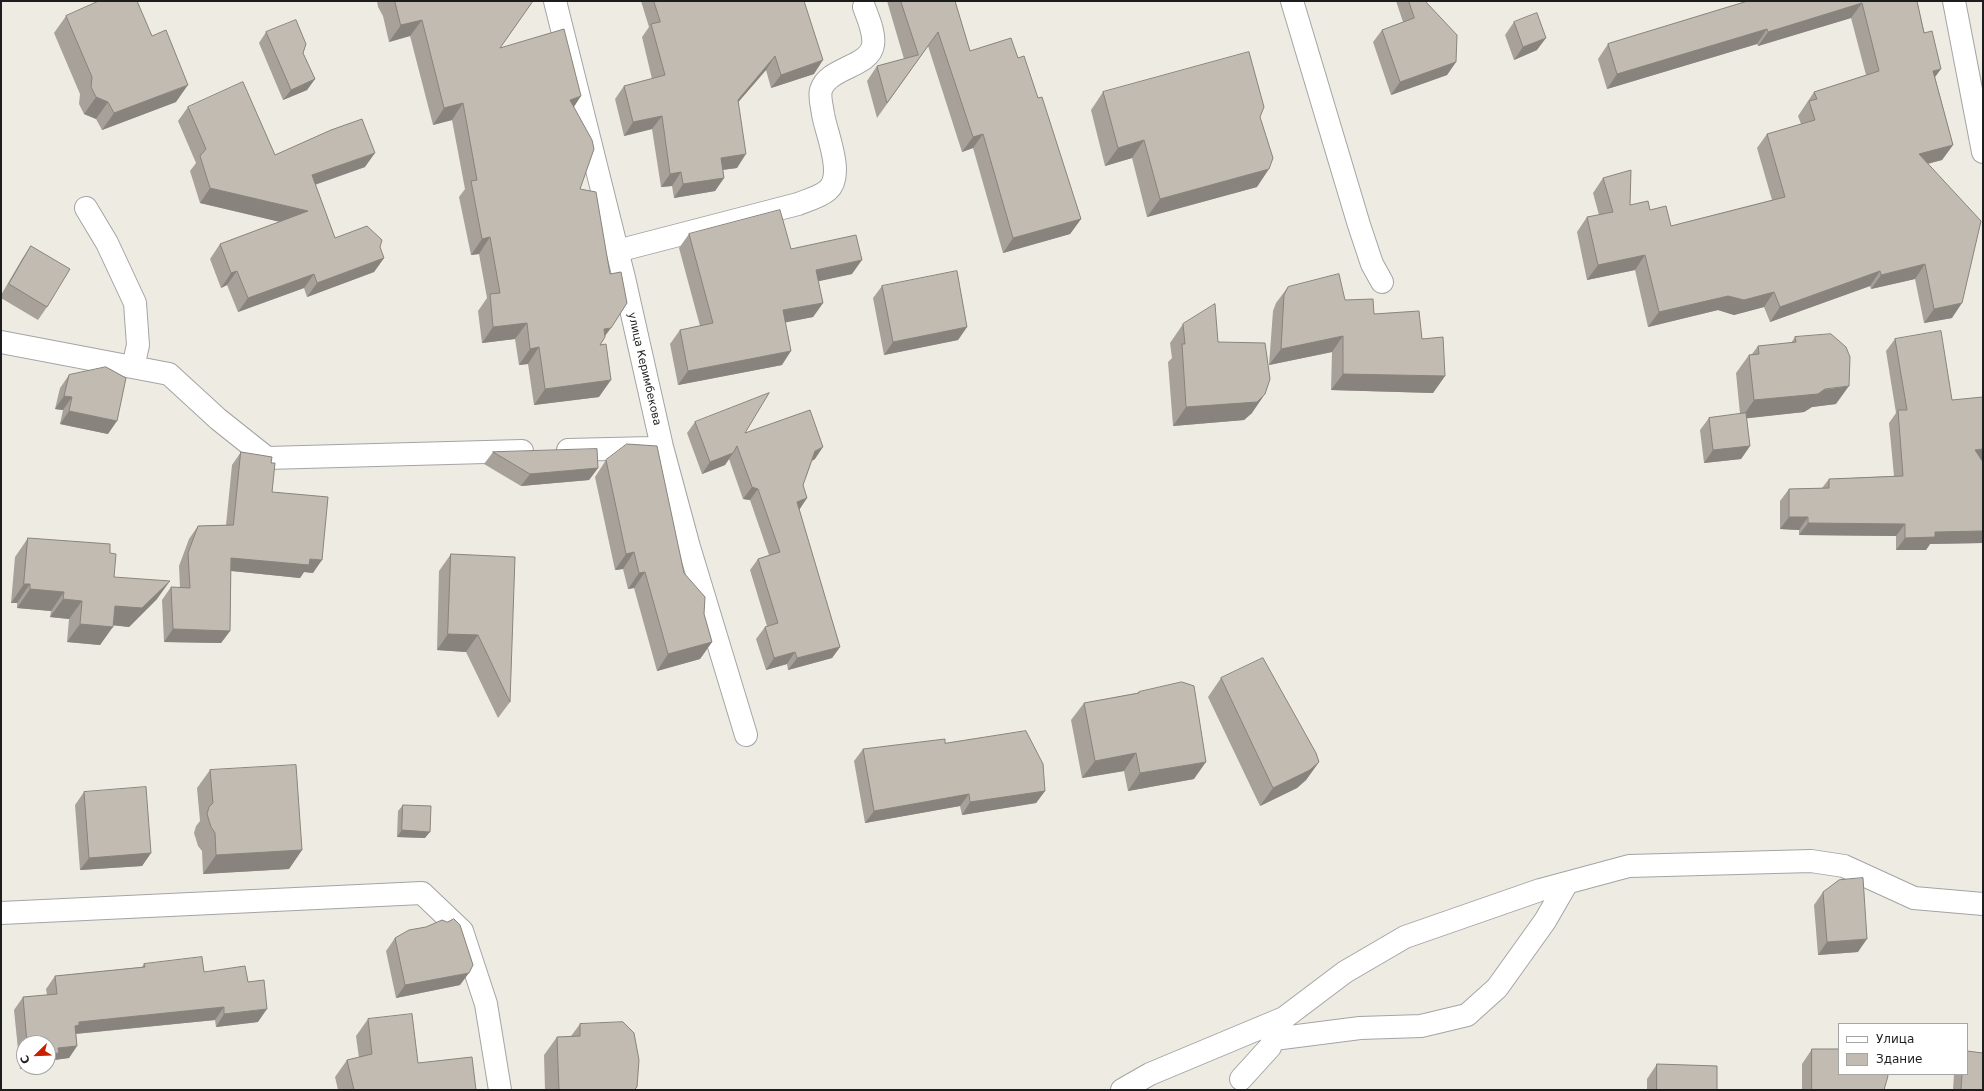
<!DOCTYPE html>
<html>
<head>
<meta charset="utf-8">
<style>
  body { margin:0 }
  #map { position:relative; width:1984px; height:1091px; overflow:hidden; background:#eeece2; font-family:"DejaVu Sans",sans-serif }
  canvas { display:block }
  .frame { position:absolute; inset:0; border:2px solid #1d1d1d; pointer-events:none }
  .legend { position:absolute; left:1838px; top:1023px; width:130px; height:52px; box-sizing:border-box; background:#fff; border:1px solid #a5a5a5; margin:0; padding:5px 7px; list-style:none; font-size:12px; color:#1d1d1d }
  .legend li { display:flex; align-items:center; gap:8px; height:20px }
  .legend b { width:20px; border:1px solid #a5a5a5 }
  .north { position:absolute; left:16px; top:1035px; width:40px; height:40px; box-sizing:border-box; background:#fff; border:1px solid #a5a5a5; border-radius:50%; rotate:247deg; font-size:11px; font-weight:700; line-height:16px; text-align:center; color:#1d1d1d }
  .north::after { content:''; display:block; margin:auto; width:14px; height:18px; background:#c81f01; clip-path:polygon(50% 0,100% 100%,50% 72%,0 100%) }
</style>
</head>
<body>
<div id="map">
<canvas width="1984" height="1091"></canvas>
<div class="frame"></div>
<ul class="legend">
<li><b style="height:5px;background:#fff"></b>Улица</li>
<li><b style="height:11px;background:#c2bbb2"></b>Здание</li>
</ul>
<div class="north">С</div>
</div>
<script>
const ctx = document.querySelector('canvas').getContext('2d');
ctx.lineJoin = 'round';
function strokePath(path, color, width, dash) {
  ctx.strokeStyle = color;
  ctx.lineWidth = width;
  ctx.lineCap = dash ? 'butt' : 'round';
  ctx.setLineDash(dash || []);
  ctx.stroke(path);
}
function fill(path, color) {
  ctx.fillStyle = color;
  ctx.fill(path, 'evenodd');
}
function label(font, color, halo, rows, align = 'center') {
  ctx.font = font + ' "DejaVu Sans",sans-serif';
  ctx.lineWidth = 3;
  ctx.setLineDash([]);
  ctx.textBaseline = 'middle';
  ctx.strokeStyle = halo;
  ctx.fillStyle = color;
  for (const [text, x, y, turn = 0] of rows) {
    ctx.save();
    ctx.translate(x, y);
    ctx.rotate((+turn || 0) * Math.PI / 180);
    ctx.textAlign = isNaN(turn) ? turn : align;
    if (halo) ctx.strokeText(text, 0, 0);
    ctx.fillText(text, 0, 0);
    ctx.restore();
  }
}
const minor = new Path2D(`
  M 555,1 L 624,278 L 662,447 L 689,547 L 746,735
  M 1292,1 L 1359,225 L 1372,264 L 1382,282
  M 1954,1 L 1983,152
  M 86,208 L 107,243 L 135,303 L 138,345 L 133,367
  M 617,251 L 798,204 C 808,200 820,197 828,190 C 845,175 826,133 823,114 C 822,106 819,97 821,90 C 828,67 870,67 873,45 C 875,33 868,18 864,7
  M 1,342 L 169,374 L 218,419 L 267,458 L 522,451
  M 568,450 L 651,448
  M 1,913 L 422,893 L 462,931 L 486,1004 L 500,1090
  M 1274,1039 L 1360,1028 L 1421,1026 L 1467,1015 L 1497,988 L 1545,921 L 1567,883
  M 1241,1079 L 1270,1047 L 1280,1026
  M 1122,1090 L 1150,1074 L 1284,1018 L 1345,972 L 1405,937 L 1540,890 L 1629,866 L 1811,861 L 1844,866 L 1914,898 L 1983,904`);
strokePath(minor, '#a4a4a4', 24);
strokePath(minor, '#fff', 22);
fill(new Path2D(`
  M 377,1 L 533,1 L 500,48 L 574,107 L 580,189 L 605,336 L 600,345 L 599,397 L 534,405 L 528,364 L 519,365 L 515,339 L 482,343 L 478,311 L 487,298 L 479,254 L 471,255 L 459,197 L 465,189 L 452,120 L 433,125 L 410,36 L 389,42 L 383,16 L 378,7 Z
  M 641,1 L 804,1 L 814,74 L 771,88 L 766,70 L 738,102 L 737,168 L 723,170 L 724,178 L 715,191 L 674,198 L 672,186 L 661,187 L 652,129 L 624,136 L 615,99 L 624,86 L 652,79 L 642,37 L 649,27 Z
  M 887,1 L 955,1 L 970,51 L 1018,58 L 1038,98 L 1081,219 L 1070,234 L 1003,253 L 973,148 L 962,152 L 928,46 L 877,118 L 867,81 L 877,66 L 904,59 Z
  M 1396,1 L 1425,1 L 1456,62 L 1447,75 L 1391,95 L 1373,42 L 1382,30 L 1403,22 Z
  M 1748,1 L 1917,1 L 1935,77 L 1953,145 L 1942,160 L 1928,164 L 1952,318 L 1924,323 L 1915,279 L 1871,289 L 1870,286 L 1770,322 L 1764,307 L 1734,315 L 1718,310 L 1648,327 L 1635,270 L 1587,280 L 1577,232 L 1587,217 L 1599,215 L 1593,193 L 1603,178 L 1630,205 L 1650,210 L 1671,226 L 1772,200 L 1757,148 L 1767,134 L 1801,124 L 1798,116 L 1814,92 L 1866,75 L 1851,18 L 1758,46 L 1757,44 L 1607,89 L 1598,59 L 1608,44 Z
  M 66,16 L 176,102 L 102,130 L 96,119 L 84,114 L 79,104 L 80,94 L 54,33 Z
  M 1514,22 L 1537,50 L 1514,60 L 1505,35 Z
  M 266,32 L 303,53 L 315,79 L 307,90 L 283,100 L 259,43 Z
  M 1103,92 L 1260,117 L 1257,187 L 1147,217 L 1132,158 L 1105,166 L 1091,110 Z
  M 188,107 L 275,155 L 365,167 L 315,185 L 335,238 L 380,247 L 384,258 L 374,272 L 307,297 L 304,288 L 238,312 L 227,285 L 221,288 L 210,259 L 220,244 L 280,222 L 200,203 L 190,171 L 196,163 L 178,121 Z
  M 689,234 L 791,249 L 852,274 L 818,281 L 823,303 L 813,317 L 785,322 L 782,365 L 678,385 L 670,344 L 680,330 L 700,326 L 679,248 Z
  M 31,246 L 47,307 L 38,320 L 1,298 L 1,295 L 22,259 Z
  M 882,286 L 967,327 L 958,340 L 884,355 L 873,298 Z
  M 1288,287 L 1345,300 L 1374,314 L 1422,339 L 1445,376 L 1433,393 L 1331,390 L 1332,352 L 1269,365 L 1273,311 L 1276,303 Z
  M 1183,324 L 1218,342 L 1252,413 L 1244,420 L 1173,426 L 1168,362 L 1172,358 L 1170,343 Z
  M 1795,337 L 1836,404 L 1812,407 L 1804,412 L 1746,418 L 1750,446 L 1741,459 L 1704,463 L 1700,430 L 1709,418 L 1740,414 L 1736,373 L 1749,355 L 1752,354 L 1758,346 L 1791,343 Z
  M 1895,339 L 1952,400 L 1983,460 L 1982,460 L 1983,462 L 1983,543 L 1930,544 L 1926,550 L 1896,550 L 1896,536 L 1799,535 L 1799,530 L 1780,529 L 1780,501 L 1789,489 L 1822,488 L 1829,479 L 1894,476 L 1889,423 L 1896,413 L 1886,351 Z
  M 69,375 L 108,434 L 60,424 L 63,410 L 55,409 L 60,388 Z
  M 695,422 L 745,433 L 815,459 L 812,461 L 803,485 L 807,498 L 799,510 L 840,647 L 832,658 L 788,670 L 787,664 L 766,670 L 756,639 L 765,627 L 767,626 L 750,570 L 758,559 L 769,555 L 750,500 L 743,499 L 729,459 L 725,465 L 702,474 L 687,433 Z
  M 241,452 L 271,463 L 272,492 L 313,573 L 304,572 L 300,578 L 231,571 L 230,631 L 221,643 L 164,642 L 162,600 L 171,587 L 180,588 L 179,566 L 189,539 L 198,526 L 226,525 L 232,465 Z
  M 493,452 L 598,468 L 589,480 L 521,486 L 484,464 Z
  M 606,460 L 684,573 L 704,614 L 712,642 L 700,659 L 657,671 L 634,588 L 628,589 L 623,569 L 615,570 L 595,477 Z
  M 28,538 L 110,553 L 114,577 L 157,599 L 129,627 L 113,625 L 100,645 L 67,642 L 69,619 L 50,617 L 51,611 L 17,608 L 17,603 L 11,603 L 15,557 Z
  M 451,554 L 510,702 L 498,718 L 466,652 L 437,650 L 439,571 Z
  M 1221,678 L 1319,762 L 1306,780 L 1297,788 L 1260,806 L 1208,697 Z
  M 1139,692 L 1194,779 L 1128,791 L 1124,771 L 1082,778 L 1071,720 L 1084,703 L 1137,693 Z
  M 945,743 L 1045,791 L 1036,803 L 962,815 L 960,806 L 865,823 L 854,761 L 863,749 Z
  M 210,770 L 302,850 L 289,869 L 203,874 L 202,851 L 198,846 L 194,833 L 196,826 L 200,821 L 197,788 Z
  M 84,792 L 151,853 L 142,866 L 80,870 L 75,805 Z
  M 403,805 L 425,838 L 397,837 L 398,811 Z
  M 1823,892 L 1858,952 L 1818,955 L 1814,905 Z
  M 447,922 L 460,985 L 396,998 L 386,951 L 395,938 L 426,927 Z
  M 144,964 L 204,972 L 248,982 L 258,1022 L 216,1027 L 215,1020 L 76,1034 L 77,1046 L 69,1058 L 54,1060 L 50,1066 L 48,1066 L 48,1043 L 24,1043 L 24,1067 L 20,1069 L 14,1010 L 23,997 L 47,995 L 46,989 L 55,976 L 142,967 Z
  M 368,1019 L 418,1063 L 476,1090 L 338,1090 L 335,1077 L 347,1060 L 359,1058 L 356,1036 Z
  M 580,1024 L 637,1087 L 635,1090 L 545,1090 L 544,1055 L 557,1037 L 571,1036 Z
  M 1812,1049 L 1884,1090 L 1802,1090 L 1802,1064 Z
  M 1657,1064 L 1717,1090 L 1647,1090 L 1647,1079 Z
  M 1954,1074 L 1967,1074 L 1983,1090 L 1953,1090 Z`), '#a7a199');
fill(new Path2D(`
  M 1862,3 L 1851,18 L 1758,46 L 1768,32 Z
  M 422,20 L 410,36 L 389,42 L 401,25 Z
  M 1767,29 L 1757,44 L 1607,89 L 1617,74 Z
  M 1546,38 L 1537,50 L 1514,60 L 1523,47 Z
  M 775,56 L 766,70 L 729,113 L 738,100 Z
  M 823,60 L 814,74 L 771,88 L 781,75 Z
  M 1456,62 L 1447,75 L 1391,95 L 1400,82 Z
  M 1941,69 L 1930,84 L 1933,71 Z
  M 315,79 L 307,90 L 283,100 L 291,90 Z
  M 188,85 L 176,102 L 102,130 L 114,113 Z
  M 581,96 L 570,113 L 570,100 Z
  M 96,97 L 108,102 L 96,119 L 84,114 Z
  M 463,103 L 452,120 L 433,125 L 444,108 Z
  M 662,116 L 652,129 L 624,136 L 633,122 Z
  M 983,134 L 973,148 L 962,152 L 973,137 Z
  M 1144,140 L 1132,158 L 1105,166 L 1118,148 Z
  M 1953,145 L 1942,160 L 1909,168 L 1919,154 Z
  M 375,153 L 365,167 L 302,189 L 312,175 Z
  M 746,154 L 737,168 L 712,171 L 721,158 Z
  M 1269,169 L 1257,187 L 1147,217 L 1160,199 Z
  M 681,172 L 672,186 L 661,187 L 670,174 Z
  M 724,178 L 715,191 L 674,198 L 683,184 Z
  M 210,188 L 308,211 L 298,226 L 200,203 Z
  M 1081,219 L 1070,234 L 1003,253 L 1013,238 Z
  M 490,237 L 479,254 L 471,255 L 482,239 Z
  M 1645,255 L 1635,270 L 1587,280 L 1598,265 Z
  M 384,258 L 374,272 L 307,297 L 317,283 Z
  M 862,260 L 852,274 L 806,284 L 816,270 Z
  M 1925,264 L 1915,279 L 1871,289 L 1881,275 Z
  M 237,271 L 227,285 L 221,288 L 231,273 Z
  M 1880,271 L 1870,286 L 1770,322 L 1780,307 Z
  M 314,274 L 304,288 L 238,312 L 248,298 Z
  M 1774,292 L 1764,307 L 1734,315 L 1718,310 L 1648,327 L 1659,312 L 1728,296 Z
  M 823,303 L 813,317 L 773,325 L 783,310 Z
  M 1962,303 L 1952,318 L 1924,323 L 1934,309 Z
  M 527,323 L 515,339 L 482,343 L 493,327 Z
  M 967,327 L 958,340 L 884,355 L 893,342 Z
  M 611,328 L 599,344 L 604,329 Z
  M 1343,336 L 1332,352 L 1269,365 L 1281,349 Z
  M 539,347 L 528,364 L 519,365 L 530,349 Z
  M 791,351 L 782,365 L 678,385 L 688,371 Z
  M 1343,374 L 1445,376 L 1433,393 L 1331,390 Z
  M 611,380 L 599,397 L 534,405 L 545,389 Z
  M 1849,386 L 1836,404 L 1812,407 L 1804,412 L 1741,419 L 1754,400 Z
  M 1265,394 L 1252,413 L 1244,420 L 1173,426 L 1186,407 Z
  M 64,396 L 72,397 L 63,410 L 55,409 Z
  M 69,411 L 117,421 L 108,434 L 60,424 Z
  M 1750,446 L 1741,459 L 1704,463 L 1713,450 Z
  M 823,447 L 815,459 L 807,463 L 815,451 Z
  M 1983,449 L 1983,460 L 1966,463 L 1975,450 Z
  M 733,453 L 725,465 L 702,474 L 710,462 Z
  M 598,468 L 589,480 L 521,486 L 530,474 Z
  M 752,487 L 758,489 L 750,500 L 743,499 Z
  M 807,498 L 799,510 L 797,502 Z
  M 1789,517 L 1808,517 L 1799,530 L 1780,529 Z
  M 1808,523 L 1905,524 L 1896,536 L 1799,535 Z
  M 1983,531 L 1983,543 L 1930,544 L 1926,550 L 1896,550 L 1905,538 L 1935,532 Z
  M 634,552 L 623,569 L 615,570 L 626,554 Z
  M 231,558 L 310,559 L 322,560 L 313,573 L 304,572 L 300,578 L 222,570 Z
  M 645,572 L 634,588 L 628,589 L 639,573 Z
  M 170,581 L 157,599 L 129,627 L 101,624 L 115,606 Z
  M 24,584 L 30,584 L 17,603 L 11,603 Z
  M 30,589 L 64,592 L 51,611 L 17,608 Z
  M 63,599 L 82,601 L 69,619 L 50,617 Z
  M 80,624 L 113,627 L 100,645 L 67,642 Z
  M 173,629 L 230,631 L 221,643 L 164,642 Z
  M 448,634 L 478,635 L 466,652 L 437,650 Z
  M 712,642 L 700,659 L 657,671 L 668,654 Z
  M 840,647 L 832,658 L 788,670 L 797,658 Z
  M 795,652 L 787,664 L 766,670 L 774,658 Z
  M 1136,753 L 1124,771 L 1082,778 L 1095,761 Z
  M 1206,762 L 1194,779 L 1128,791 L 1140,773 Z
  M 1319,762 L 1306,780 L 1297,788 L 1260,806 L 1273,788 Z
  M 1045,791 L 1036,803 L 962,815 L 970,802 Z
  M 969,794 L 960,806 L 865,823 L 874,811 Z
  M 402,830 L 430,832 L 425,838 L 397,837 Z
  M 302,850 L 289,869 L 203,874 L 216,855 Z
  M 151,853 L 142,866 L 80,870 L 89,858 Z
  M 1867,939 L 1858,952 L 1818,955 L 1827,942 Z
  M 469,973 L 460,985 L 396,998 L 405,985 Z
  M 224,1007 L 215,1020 L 73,1034 L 75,1026 L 79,1022 Z
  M 267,1009 L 258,1022 L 216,1027 L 224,1014 Z
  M 77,1046 L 69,1058 L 54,1060 L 50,1066 L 48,1066 L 48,1054 L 58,1048 Z
  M 24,1062 L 24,1067 L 38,1067 L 20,1069 Z`), '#88837d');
const building = new Path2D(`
  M 99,1 L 137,1 L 152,36 L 166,30 L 188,85 L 114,113 L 108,102 L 96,97 L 91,87 L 92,77 L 66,16 Z
  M 395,1 L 533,1 L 500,48 L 564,29 L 581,96 L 570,100 L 592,140 L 594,149 L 580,189 L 596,192 L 610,274 L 621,272 L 627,303 L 611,328 L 604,329 L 605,337 L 600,345 L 606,344 L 611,380 L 545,389 L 539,347 L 530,349 L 527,323 L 493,327 L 490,294 L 500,293 L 490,237 L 482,239 L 471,181 L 477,180 L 463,103 L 444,108 L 422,20 L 401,25 Z
  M 654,1 L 804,1 L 823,60 L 781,75 L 775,56 L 738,100 L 746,154 L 721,158 L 724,178 L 683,184 L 681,172 L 670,174 L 662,116 L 633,122 L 624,86 L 665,75 L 651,24 L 660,22 Z
  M 901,1 L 955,1 L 970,51 L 1011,38 L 1018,58 L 1024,56 L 1038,98 L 1042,97 L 1081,219 L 1013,238 L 983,134 L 973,137 L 938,32 L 887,103 L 877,66 L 918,55 Z
  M 1409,1 L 1425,1 L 1457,35 L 1456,62 L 1400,82 L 1382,30 L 1414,18 Z
  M 1748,1 L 1917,1 L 1924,33 L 1932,31 L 1941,69 L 1933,71 L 1953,145 L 1919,154 L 1981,221 L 1962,303 L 1934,309 L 1925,264 L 1881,275 L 1880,271 L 1780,307 L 1774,292 L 1744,300 L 1728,296 L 1659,312 L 1645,255 L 1598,265 L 1587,217 L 1613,212 L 1603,178 L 1631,170 L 1630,205 L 1648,201 L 1650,210 L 1666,206 L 1671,226 L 1785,197 L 1767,134 L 1815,120 L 1809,101 L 1817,99 L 1814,92 L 1879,71 L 1862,3 L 1768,32 L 1767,29 L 1617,74 L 1608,44 Z
  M 1537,13 L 1546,38 L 1523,47 L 1514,22 Z
  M 296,20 L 306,44 L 303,53 L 315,79 L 291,90 L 266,32 Z
  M 1249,52 L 1264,107 L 1260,117 L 1273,158 L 1269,169 L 1160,199 L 1144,140 L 1118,148 L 1103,92 Z
  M 243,82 L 275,155 L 331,130 L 362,119 L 375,153 L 312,175 L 335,238 L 367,226 L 382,240 L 380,247 L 384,258 L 317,283 L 314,274 L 248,298 L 237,271 L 231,273 L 220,244 L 308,211 L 210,188 L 200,156 L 206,149 L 188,107 Z
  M 780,210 L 791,249 L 856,235 L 862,260 L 816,270 L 823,303 L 783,310 L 791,351 L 688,371 L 680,330 L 713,323 L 689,234 Z
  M 31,246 L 70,269 L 47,307 L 9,284 Z
  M 957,271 L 967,327 L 893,342 L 882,286 Z
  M 1339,274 L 1345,300 L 1373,299 L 1374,314 L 1419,311 L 1422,339 L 1443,337 L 1445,376 L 1343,374 L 1343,336 L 1281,349 L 1284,295 L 1288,287 Z
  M 1215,304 L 1218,342 L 1265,343 L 1270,379 L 1265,394 L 1257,402 L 1186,407 L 1182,344 L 1185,344 L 1183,324 Z
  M 1941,331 L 1952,400 L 1983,397 L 1983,449 L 1975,450 L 1983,462 L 1983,531 L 1935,532 L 1935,537 L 1905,538 L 1905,524 L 1808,523 L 1808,517 L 1789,517 L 1789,489 L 1829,488 L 1829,479 L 1903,476 L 1898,410 L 1907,410 L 1895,339 Z
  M 1831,334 L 1846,347 L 1850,357 L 1849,386 L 1825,389 L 1818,394 L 1754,400 L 1749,355 L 1759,354 L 1758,346 L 1796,342 L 1795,337 Z
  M 106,367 L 126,378 L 117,421 L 69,411 L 72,397 L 64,396 L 69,375 Z
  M 769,393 L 745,433 L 810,410 L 823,447 L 815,451 L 803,485 L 807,498 L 797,502 L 840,647 L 797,658 L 795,652 L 774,658 L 765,627 L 778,623 L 758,559 L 780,552 L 758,489 L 752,487 L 737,446 L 733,453 L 710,462 L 695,422 Z
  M 1746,413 L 1750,446 L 1713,450 L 1709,418 Z
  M 627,444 L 657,446 L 684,573 L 705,597 L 704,614 L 712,642 L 668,654 L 645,572 L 639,573 L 634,552 L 626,554 L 606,460 Z
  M 597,449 L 598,468 L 530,474 L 493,452 Z
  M 241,452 L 272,457 L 271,463 L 275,463 L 272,492 L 328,497 L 322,560 L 310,559 L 309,565 L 231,558 L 230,631 L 173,629 L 171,587 L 190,588 L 188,553 L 198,526 L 233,525 Z
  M 28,538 L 110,544 L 110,553 L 116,554 L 114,577 L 170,581 L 142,608 L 115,606 L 113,627 L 80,624 L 82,601 L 63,599 L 64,592 L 30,589 L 30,584 L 24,584 Z
  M 451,554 L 515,557 L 510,702 L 478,635 L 448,634 Z
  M 1263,658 L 1316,753 L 1319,762 L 1310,770 L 1273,788 L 1221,678 Z
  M 1182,682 L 1194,686 L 1206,762 L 1140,773 L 1136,753 L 1095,761 L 1084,703 L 1139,693 L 1139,692 Z
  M 1026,731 L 1043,764 L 1045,791 L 970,802 L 969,794 L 874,811 L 863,749 L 945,739 L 945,743 Z
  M 296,765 L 302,850 L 216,855 L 215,833 L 211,827 L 207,814 L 209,807 L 213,803 L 210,770 Z
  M 146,787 L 151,853 L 89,858 L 84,792 Z
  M 403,805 L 431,806 L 430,832 L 402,830 Z
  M 1863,878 L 1867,939 L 1827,942 L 1823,892 L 1839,880 Z
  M 454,919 L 460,925 L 473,965 L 469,973 L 405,985 L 395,938 L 409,930 L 426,927 L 442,920 L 447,922 Z
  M 202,957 L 204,972 L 245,966 L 248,982 L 264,980 L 267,1009 L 224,1014 L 224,1007 L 79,1022 L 79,1025 L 75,1026 L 77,1046 L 58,1048 L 59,1053 L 48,1054 L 48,1043 L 27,1043 L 23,997 L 57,994 L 55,976 L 145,967 L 144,964 Z
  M 412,1014 L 418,1063 L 472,1057 L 476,1090 L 354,1090 L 347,1060 L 372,1054 L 368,1019 Z
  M 623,1022 L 634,1033 L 639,1060 L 637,1087 L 634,1090 L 559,1090 L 557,1037 L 580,1036 L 580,1024 Z
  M 1812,1049 L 1839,1049 L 1839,1074 L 1887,1074 L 1888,1076 L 1884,1090 L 1812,1090 Z
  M 1967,1051 L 1983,1053 L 1983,1090 L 1961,1090 L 1962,1074 L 1967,1074 Z
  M 1657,1064 L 1717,1066 L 1717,1090 L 1657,1090 Z`);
fill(building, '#c2bbb2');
strokePath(building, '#88837d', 1);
label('11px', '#1d1d1d', '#fff', [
  ["улица Керимбекова",644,369,77]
]);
</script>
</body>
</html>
